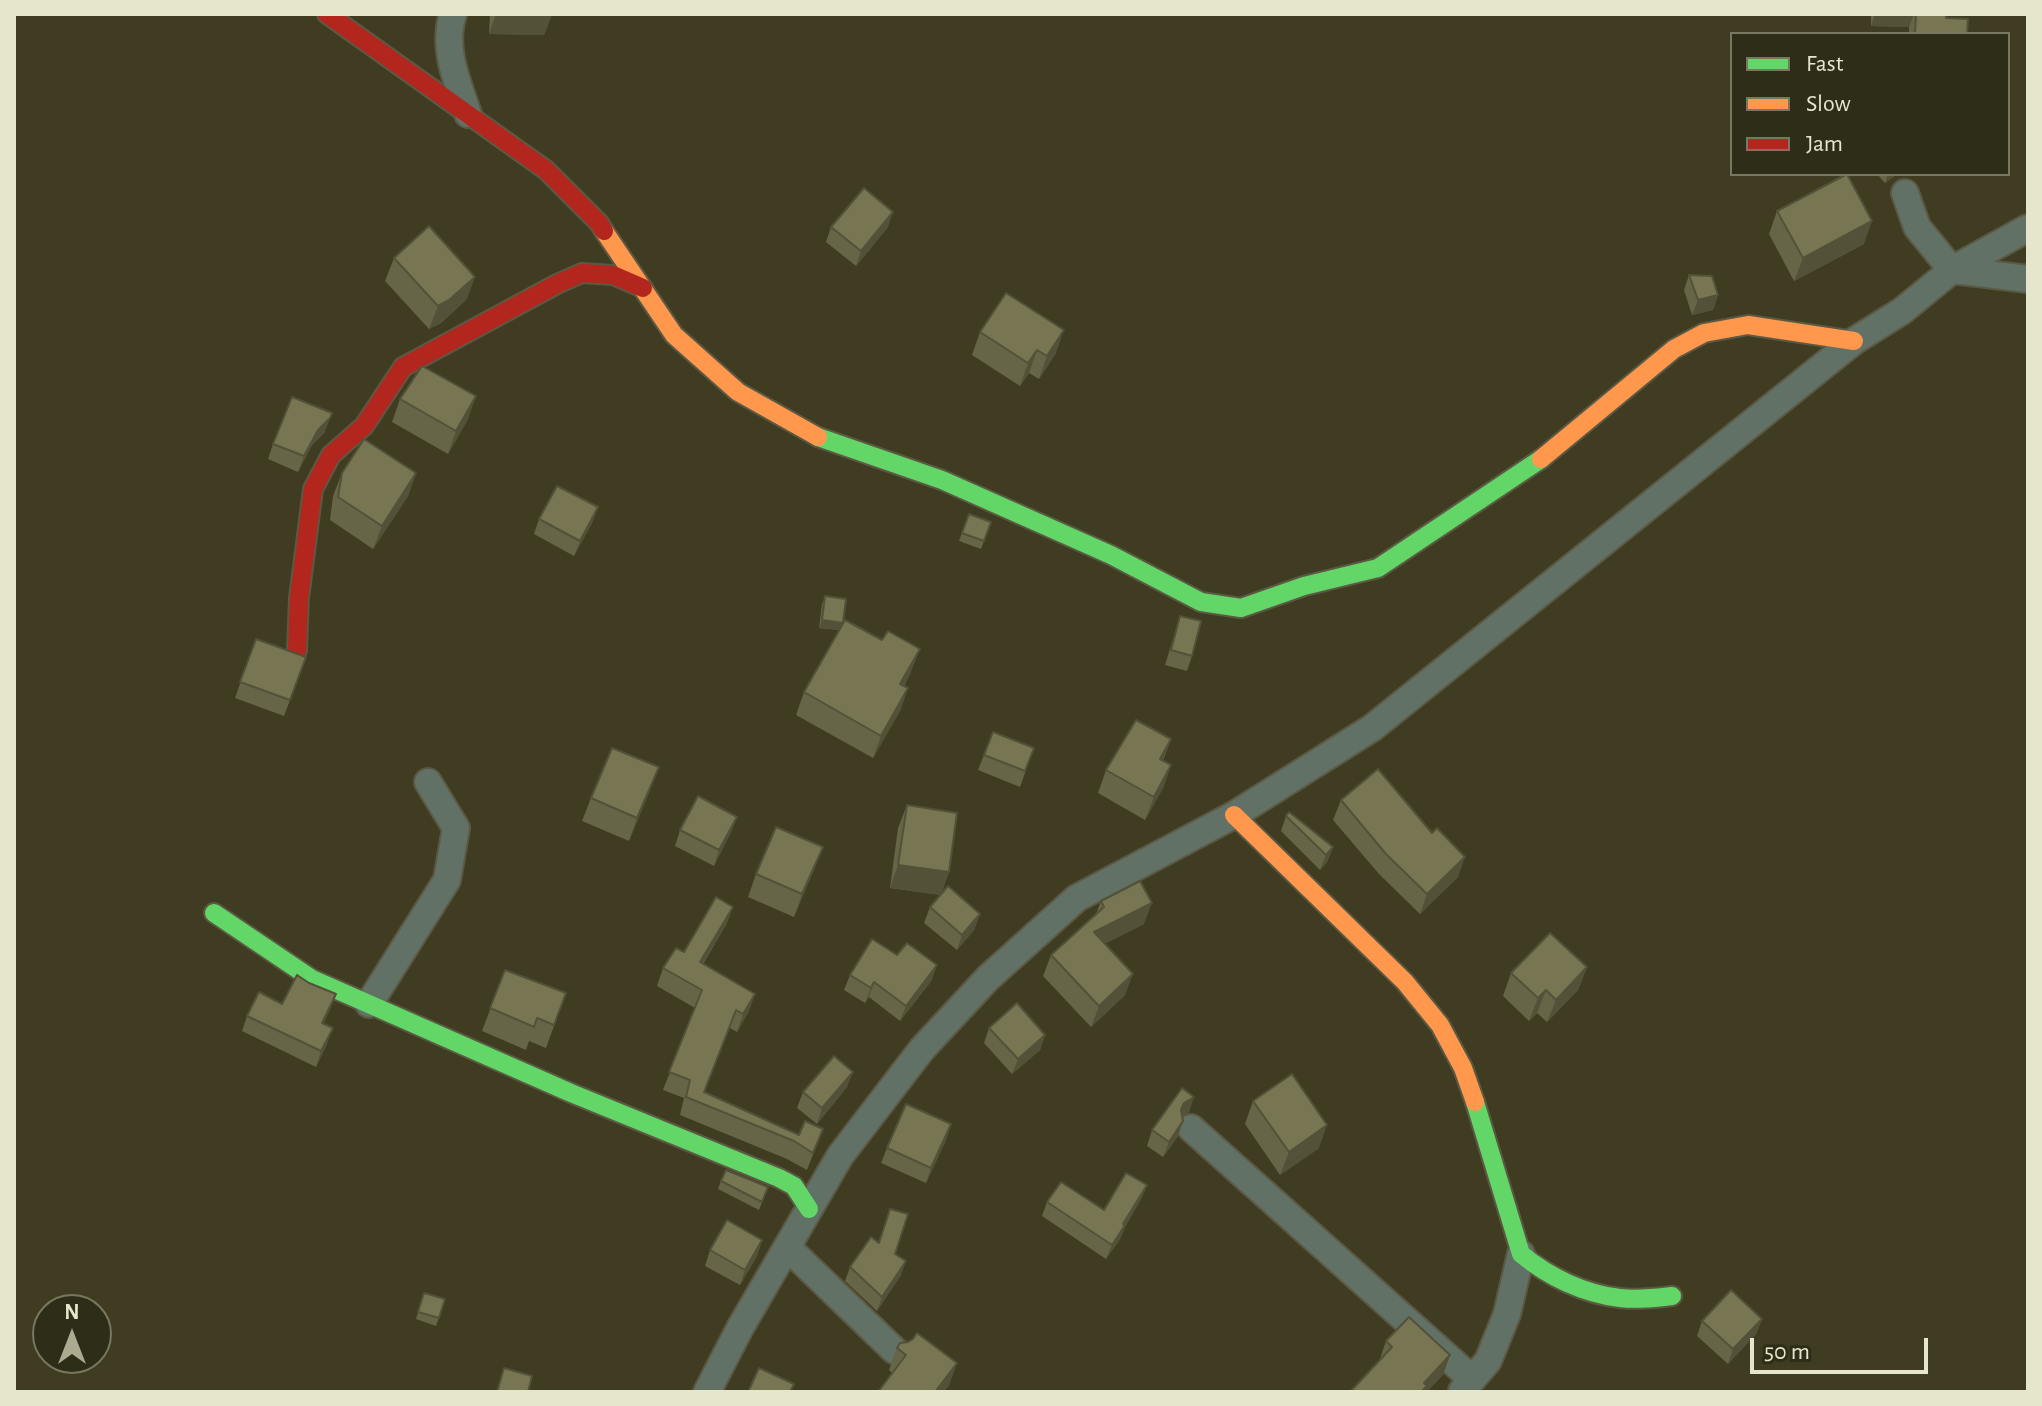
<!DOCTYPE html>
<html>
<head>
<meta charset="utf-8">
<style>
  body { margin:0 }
  #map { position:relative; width:2042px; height:1406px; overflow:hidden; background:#3f3c22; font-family:"Alegreya Sans",sans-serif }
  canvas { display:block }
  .frame { position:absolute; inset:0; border:16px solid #e6e6cc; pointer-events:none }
  .legend { position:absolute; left:1730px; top:32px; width:280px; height:144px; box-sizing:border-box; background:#2e2d18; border:2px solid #787760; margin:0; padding:10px 14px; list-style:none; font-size:24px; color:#e6e6cc }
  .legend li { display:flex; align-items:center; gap:16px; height:40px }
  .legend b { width:40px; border:2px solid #787760 }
  .north { position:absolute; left:32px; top:1294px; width:80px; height:80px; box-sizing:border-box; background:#2e2d18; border:2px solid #787760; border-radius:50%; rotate:0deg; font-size:22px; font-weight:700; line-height:32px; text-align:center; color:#e6e6cc }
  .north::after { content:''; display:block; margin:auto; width:28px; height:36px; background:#acaa90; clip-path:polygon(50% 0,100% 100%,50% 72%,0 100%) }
  .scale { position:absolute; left:1750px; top:1338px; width:178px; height:36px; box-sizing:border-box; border:4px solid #e6e6cc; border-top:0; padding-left:10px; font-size:24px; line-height:28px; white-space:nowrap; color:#e6e6cc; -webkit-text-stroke:6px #2e2d18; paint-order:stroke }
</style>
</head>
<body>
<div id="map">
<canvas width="2042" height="1406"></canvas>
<div class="frame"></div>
<ul class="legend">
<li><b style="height:10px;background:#63d668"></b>Fast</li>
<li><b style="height:10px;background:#ff974d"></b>Slow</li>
<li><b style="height:10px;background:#b3261e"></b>Jam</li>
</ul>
<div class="north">N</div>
<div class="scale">50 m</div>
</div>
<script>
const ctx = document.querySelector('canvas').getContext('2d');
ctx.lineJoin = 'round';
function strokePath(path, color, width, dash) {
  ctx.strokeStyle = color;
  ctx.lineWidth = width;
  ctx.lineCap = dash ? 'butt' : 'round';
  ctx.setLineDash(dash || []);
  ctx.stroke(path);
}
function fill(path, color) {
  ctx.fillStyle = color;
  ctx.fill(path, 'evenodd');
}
const street = new Path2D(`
  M 453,14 C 442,48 457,81 468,114
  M 1905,193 L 1917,227 L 1952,270 L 2028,279
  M 369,1004 L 447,880 L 456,828 L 428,782
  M 1191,1128 L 1472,1379
  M 787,1247 L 894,1350
  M 1462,1391 L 1488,1361 L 1507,1314 L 1521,1254
  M 707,1392 L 740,1328 L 840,1156 L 922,1049 L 988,978 L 1077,898 L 1234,815 L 1372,728 L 1854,341 L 1902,311 L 1952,270 L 2028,228`);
const fast = new Path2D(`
  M 818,437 L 942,480 L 1111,555 L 1201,602 L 1241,608 L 1304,586 L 1378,568 L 1541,459
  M 214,913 L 312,979 L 571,1093 L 779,1178 L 794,1186 L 809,1209
  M 1475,1102 L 1521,1254 C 1549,1277 1584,1294 1620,1298 C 1638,1300 1655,1298 1672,1296`);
const slow = new Path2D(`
  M 604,231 L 674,335 L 738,392 L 818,437
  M 1541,459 L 1674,349 L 1704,333 L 1748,325 L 1854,341
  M 1234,815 L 1405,982 L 1440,1025 L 1463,1068 L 1475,1102`);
const jam = new Path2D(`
  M 327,14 L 546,170 L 599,223 L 604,231
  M 297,650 L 299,598 L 313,489 L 331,455 L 364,426 L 403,367 L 557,284 L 582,273 L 613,275 L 643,288`);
strokePath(street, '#5b5943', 30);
strokePath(fast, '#5b5943', 22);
strokePath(slow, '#5b5943', 22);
strokePath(jam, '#5b5943', 22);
strokePath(street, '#627166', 26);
strokePath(fast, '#63d668', 18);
strokePath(slow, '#ff974d', 18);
strokePath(jam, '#b3261e', 18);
fill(new Path2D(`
  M 490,14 L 552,14 L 544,35 L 489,34 Z
  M 1871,14 L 1946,14 L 1946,18 L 1967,34 L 1909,34 L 1909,27 L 1871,26 Z
  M 1877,174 L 1897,174 L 1885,183 Z
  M 1777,211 L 1864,244 L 1794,281 L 1769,234 Z
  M 831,227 L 888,227 L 856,266 L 826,242 Z
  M 394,258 L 467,299 L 441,323 L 429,329 L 385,281 Z
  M 1689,275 L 1718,295 L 1713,310 L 1692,315 L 1684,290 Z
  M 980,332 L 1056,353 L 1039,379 L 1029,373 L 1020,386 L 972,355 Z
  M 400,399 L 468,419 L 448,454 L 392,422 Z
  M 332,413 L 324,433 L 312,445 L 298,472 L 268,459 L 273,444 Z
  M 342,473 L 416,473 L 408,496 L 373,549 L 330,520 L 333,496 Z
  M 598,507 L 592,523 L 574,556 L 534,534 L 539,519 Z
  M 969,514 L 991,522 L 981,549 L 959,541 Z
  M 825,596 L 843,623 L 911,672 L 904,686 L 908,688 L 900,711 L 873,758 L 796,715 L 804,692 L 839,630 L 819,628 L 822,604 Z
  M 1180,616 L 1192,656 L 1187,671 L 1165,665 Z
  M 256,639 L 306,657 L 284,716 L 235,698 Z
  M 993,732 L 1034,748 L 1020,787 L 978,770 Z
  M 1171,739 L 1163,761 L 1171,765 L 1163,788 L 1145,820 L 1098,793 L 1106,770 Z
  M 650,790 L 629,841 L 582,821 L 591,798 Z
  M 1341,800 L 1458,877 L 1420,914 L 1379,874 L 1333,820 Z
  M 907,805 L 949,872 L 941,894 L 980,914 L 974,930 L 957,950 L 924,923 L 930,907 L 940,895 L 890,888 L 898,828 Z
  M 1286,816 L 1333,847 L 1327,862 L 1320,870 L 1281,831 Z
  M 737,817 L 731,832 L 714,866 L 675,846 L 680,830 Z
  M 823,847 L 794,917 L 748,897 L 756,874 Z
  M 1101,901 L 1144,924 L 1104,944 L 1125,995 L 1091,1027 L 1043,976 L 1051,955 L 1096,914 Z
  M 733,907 L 726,925 L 703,964 L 749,1011 L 737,1032 L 730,1028 L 704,1092 L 799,1135 L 823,1129 L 807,1170 L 787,1159 L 680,1115 L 684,1098 L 663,1090 L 695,1008 L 657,986 L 663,968 L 684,952 Z
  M 1587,967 L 1578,990 L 1547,1022 L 1537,1013 L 1529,1021 L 1503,996 L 1511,973 Z
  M 505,970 L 566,993 L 546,1048 L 529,1041 L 526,1050 L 482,1031 Z
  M 850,975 L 932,980 L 900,1021 L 869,997 L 865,1003 L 844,990 Z
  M 309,983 L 336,994 L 323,1024 L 327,1044 L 316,1067 L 242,1031 L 247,1016 L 282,1004 Z
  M 989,1028 L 1045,1035 L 1040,1050 L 1012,1074 L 984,1043 Z
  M 847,1087 L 817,1124 L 797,1108 L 803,1092 Z
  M 1253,1101 L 1319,1148 L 1280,1175 L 1245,1124 Z
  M 1189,1113 L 1182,1116 L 1178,1136 L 1163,1157 L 1147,1146 L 1152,1130 Z
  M 951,1124 L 946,1140 L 926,1183 L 881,1163 L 887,1148 Z
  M 721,1181 L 768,1187 L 759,1210 L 718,1189 Z
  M 1147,1185 L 1141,1199 L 1125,1227 L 1120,1239 L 1106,1259 L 1042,1216 L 1047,1202 L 1104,1210 Z
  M 890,1209 L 895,1254 L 901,1275 L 877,1311 L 845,1281 L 850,1267 L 879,1243 Z
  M 762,1240 L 757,1256 L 740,1285 L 705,1266 L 710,1250 Z
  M 424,1293 L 445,1299 L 436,1326 L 416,1319 Z
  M 1762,1319 L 1756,1334 L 1728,1364 L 1697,1336 L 1702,1321 Z
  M 1386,1341 L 1450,1355 L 1443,1375 L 1379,1362 Z
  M 897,1348 L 949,1386 L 892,1373 L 889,1370 Z`), '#666547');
fill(new Path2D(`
  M 496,14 L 552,14 L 544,35 L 489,34 Z
  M 1875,14 L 1914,14 L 1909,27 L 1871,26 Z
  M 1888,174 L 1897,174 L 1885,183 Z
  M 893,212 L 888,227 L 856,266 L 861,251 Z
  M 1872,221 L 1864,244 L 1794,281 L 1803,258 Z
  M 475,277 L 467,299 L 441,323 L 429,329 L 438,306 Z
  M 1718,295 L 1713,310 L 1692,315 L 1698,300 Z
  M 1064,330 L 1056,353 L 1039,379 L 1047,356 Z
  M 1037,350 L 1029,373 L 1020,386 L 1028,363 Z
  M 476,396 L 468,419 L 448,454 L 456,431 Z
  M 330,418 L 324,433 L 312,445 L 298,472 L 304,456 L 318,430 Z
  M 416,473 L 408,496 L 373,549 L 382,526 Z
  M 598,507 L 592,523 L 574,556 L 580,541 Z
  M 822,620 L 843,623 L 840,630 L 819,628 Z
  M 920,649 L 911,672 L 892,707 L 900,684 Z
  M 908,688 L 900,711 L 873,758 L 881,736 Z
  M 1171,739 L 1162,762 L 1160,759 Z
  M 1171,765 L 1163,788 L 1145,820 L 1154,797 Z
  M 659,767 L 650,790 L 629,841 L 637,818 Z
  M 737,817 L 731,832 L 714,866 L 719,850 Z
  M 823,847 L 814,870 L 794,917 L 802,894 Z
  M 1333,847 L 1327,862 L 1320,870 L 1326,855 Z
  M 1465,857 L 1458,877 L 1420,914 L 1427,894 Z
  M 898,865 L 949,872 L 941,895 L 890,888 Z
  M 1152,903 L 1144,924 L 1086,953 L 1094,932 Z
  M 733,907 L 726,925 L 693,979 L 700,962 Z
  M 980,914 L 974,930 L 957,950 L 962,935 Z
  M 937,965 L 932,980 L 900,1021 L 906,1006 Z
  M 1587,967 L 1578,990 L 1547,1022 L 1556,1000 Z
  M 1133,974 L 1125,995 L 1091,1027 L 1099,1006 Z
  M 874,982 L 869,997 L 865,1003 L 871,988 Z
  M 1546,990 L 1537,1013 L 1529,1021 L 1538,998 Z
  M 336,994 L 330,1010 L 316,1038 L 322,1023 Z
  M 755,994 L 749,1011 L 737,1032 L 743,1014 Z
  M 333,1028 L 327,1044 L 316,1067 L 321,1051 Z
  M 1045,1035 L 1040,1050 L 1012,1074 L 1018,1059 Z
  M 853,1072 L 847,1087 L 817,1124 L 822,1108 Z
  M 1194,1097 L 1189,1113 L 1179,1118 L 1184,1103 Z
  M 1183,1121 L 1178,1136 L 1163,1157 L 1169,1142 Z
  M 951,1124 L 946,1140 L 926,1183 L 931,1168 Z
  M 1327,1125 L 1319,1148 L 1280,1175 L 1289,1152 Z
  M 1147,1185 L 1141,1199 L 1125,1227 L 1120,1239 L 1106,1259 L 1112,1245 Z
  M 762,1240 L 757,1256 L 740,1285 L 745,1270 Z
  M 906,1261 L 901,1275 L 877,1311 L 882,1297 Z
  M 1762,1319 L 1756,1334 L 1728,1364 L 1733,1349 Z
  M 1450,1355 L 1443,1375 L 1427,1392 L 1421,1392 L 1424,1383 Z
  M 957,1363 L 949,1386 L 944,1392 L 935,1392 Z`), '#535239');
const building = new Path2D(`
  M 1916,14 L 1946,14 L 1946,18 L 1968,19 L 1967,34 L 1915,34 Z
  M 1847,174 L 1872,221 L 1803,258 L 1777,211 Z
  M 864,188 L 893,212 L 861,251 L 831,227 Z
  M 429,226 L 475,277 L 449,300 L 438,306 L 394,258 Z
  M 1689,275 L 1712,276 L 1718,295 L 1698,300 Z
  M 1006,293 L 1064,330 L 1047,356 L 1037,350 L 1028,363 L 980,332 Z
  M 422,366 L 476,396 L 456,431 L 400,399 Z
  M 292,397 L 332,413 L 330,418 L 318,430 L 304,456 L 273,444 Z
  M 364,439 L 416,473 L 382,526 L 338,497 L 342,473 Z
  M 557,486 L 598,507 L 580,541 L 539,519 Z
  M 969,514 L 991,522 L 984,541 L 962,533 Z
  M 825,596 L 846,599 L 843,623 L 822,620 Z
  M 1180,616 L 1201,621 L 1192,656 L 1171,650 Z
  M 845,620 L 882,640 L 888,631 L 920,649 L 900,684 L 908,688 L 881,736 L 804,692 Z
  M 256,639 L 306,657 L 290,700 L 240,682 Z
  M 1136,720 L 1171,739 L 1160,759 L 1171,765 L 1154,797 L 1106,770 Z
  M 993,732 L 1034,748 L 1025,771 L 984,755 Z
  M 612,748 L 659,767 L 637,818 L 591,798 Z
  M 1378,769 L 1432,833 L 1437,828 L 1465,857 L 1427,894 L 1386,854 L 1341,800 Z
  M 698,796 L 737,817 L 719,850 L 680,830 Z
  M 907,805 L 957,813 L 949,872 L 898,865 Z
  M 1289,812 L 1333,847 L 1326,855 L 1286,816 Z
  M 776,827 L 823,847 L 802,894 L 756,874 Z
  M 1140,881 L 1152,903 L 1094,932 L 1133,974 L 1099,1006 L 1051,955 L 1104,907 L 1101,901 Z
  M 948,886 L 980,914 L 962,935 L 930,907 Z
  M 716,897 L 733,907 L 700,962 L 755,994 L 743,1014 L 736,1010 L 704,1092 L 799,1135 L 805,1121 L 823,1129 L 813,1153 L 794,1141 L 686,1097 L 690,1080 L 669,1072 L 702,990 L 663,968 L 676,948 L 684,952 Z
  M 1550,933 L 1587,967 L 1556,1000 L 1546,990 L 1538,998 L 1511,973 Z
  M 872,939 L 897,955 L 907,943 L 937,965 L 906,1006 L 874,982 L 871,988 L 850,975 Z
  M 505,970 L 566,993 L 554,1025 L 537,1018 L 534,1027 L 490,1008 Z
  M 297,975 L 309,983 L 336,994 L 322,1023 L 333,1028 L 321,1051 L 247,1016 L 259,992 L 282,1004 Z
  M 1017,1003 L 1045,1035 L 1018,1059 L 989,1028 Z
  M 834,1056 L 853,1072 L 822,1108 L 803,1092 Z
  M 1292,1074 L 1327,1125 L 1289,1152 L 1253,1101 Z
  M 1182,1088 L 1194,1097 L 1184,1103 L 1181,1110 L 1183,1121 L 1169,1142 L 1152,1130 Z
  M 906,1104 L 951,1124 L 931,1168 L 887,1148 Z
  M 726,1170 L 768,1187 L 762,1202 L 721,1181 Z
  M 1126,1173 L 1147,1185 L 1123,1224 L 1125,1225 L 1112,1245 L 1047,1202 L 1061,1182 L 1104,1210 Z
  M 890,1209 L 908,1214 L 895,1254 L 906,1261 L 882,1297 L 850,1267 L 871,1237 L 879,1243 Z
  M 727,1220 L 762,1240 L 745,1270 L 710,1250 Z
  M 1731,1290 L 1762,1319 L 1733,1349 L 1702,1321 Z
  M 424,1293 L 445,1299 L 439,1318 L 418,1312 Z
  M 1409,1317 L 1450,1355 L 1424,1383 L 1427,1386 L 1421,1392 L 1350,1392 L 1392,1347 L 1386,1341 Z
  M 917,1333 L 957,1363 L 935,1392 L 878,1392 L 906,1355 L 897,1348 L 900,1343 L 908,1342 L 913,1339 Z
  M 504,1368 L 532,1376 L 528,1392 L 497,1392 Z
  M 759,1368 L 794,1384 L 790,1392 L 748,1392 Z`);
fill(building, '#777552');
strokePath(building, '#535239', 2);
</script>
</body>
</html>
